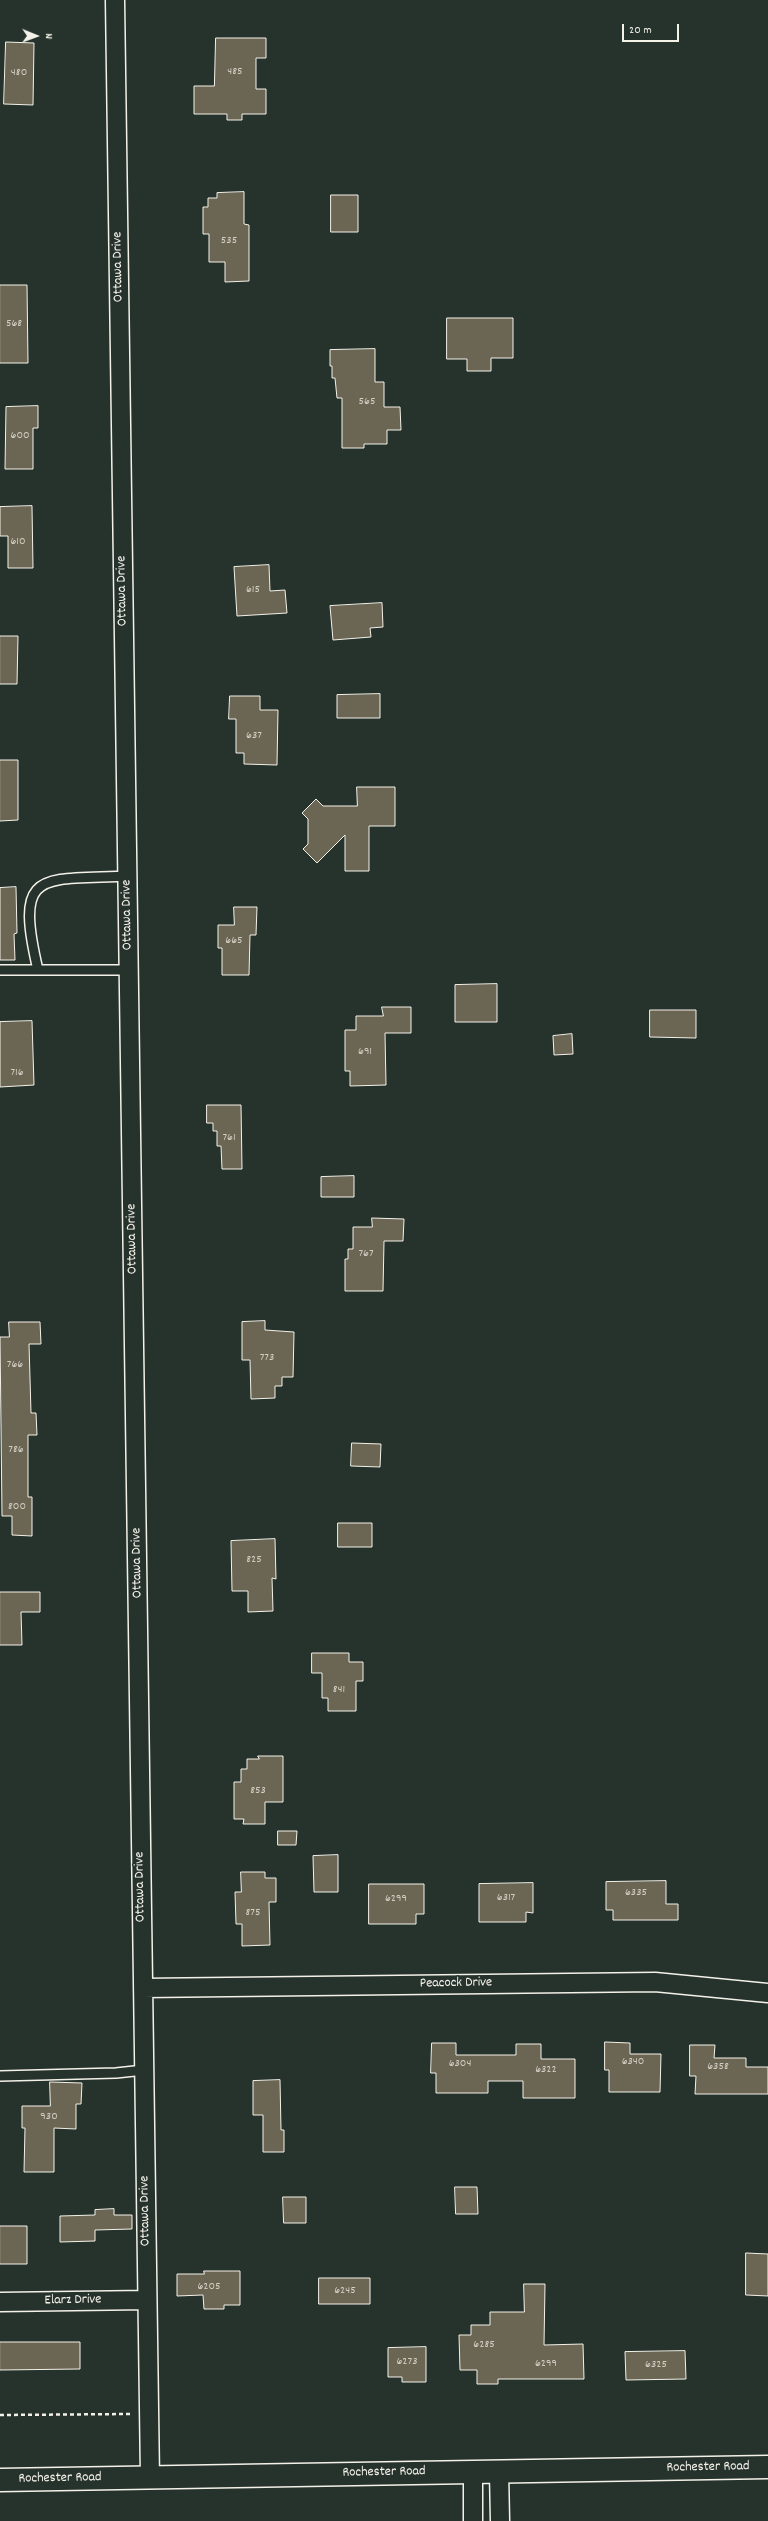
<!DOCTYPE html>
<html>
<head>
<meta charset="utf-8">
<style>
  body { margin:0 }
  #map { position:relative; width:768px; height:2521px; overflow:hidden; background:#26332d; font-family:Dekko,sans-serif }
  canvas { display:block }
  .north { position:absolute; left:16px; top:16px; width:40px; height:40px; -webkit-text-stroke:3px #26332d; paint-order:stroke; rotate:91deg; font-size:11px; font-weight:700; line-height:16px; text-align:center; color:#f4f1e8 }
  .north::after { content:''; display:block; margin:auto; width:14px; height:18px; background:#f4f1e8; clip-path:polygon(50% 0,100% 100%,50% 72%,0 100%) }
  .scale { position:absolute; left:622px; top:24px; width:57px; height:18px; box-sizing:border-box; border:2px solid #f4f1e8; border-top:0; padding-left:5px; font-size:12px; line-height:14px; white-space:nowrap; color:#f4f1e8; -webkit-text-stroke:3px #26332d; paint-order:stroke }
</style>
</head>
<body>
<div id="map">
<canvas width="768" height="2521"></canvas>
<div class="north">N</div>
<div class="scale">20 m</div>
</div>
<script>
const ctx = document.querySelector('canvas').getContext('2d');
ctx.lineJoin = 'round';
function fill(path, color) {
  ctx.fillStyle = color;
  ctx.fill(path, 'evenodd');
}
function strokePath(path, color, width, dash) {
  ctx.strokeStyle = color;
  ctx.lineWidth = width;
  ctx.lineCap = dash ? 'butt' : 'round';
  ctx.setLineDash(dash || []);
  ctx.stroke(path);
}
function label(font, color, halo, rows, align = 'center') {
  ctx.font = font + ' Dekko,sans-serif';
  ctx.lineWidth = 3;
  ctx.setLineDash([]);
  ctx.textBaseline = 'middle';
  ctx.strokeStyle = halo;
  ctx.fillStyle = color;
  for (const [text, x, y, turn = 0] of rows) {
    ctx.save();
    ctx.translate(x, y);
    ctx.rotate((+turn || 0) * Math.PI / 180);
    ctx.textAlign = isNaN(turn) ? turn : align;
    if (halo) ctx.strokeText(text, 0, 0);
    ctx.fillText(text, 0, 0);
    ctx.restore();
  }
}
const building = new Path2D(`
  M 216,38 L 266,38 L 266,58 L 256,58 L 256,89 L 266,89 L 266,114 L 242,114 L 242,120 L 227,120 L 227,114 L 194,114 L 194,86 L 214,86 Z
  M 6,42 L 34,43 L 33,105 L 4,104 Z
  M 244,192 L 244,224 L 249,225 L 249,281 L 225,282 L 225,262 L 209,262 L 209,234 L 203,234 L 203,207 L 208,207 L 208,198 L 217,198 L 217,193 Z
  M 331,195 L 358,195 L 358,232 L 331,232 Z
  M 0,285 L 27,285 L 28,363 L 0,363 Z
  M 447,318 L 513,318 L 513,358 L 491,358 L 491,371 L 467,371 L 467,359 L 447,359 Z
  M 375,349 L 375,382 L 384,382 L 384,407 L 400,407 L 401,430 L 387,430 L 387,444 L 364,444 L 364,448 L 342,448 L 342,398 L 337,398 L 335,378 L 332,378 L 332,366 L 330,366 L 330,350 Z
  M 38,406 L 38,428 L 33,428 L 33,469 L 5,469 L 6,407 Z
  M 32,506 L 33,568 L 8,568 L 8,536 L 0,536 L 0,507 Z
  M 269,565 L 270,591 L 285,590 L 287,613 L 237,616 L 234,567 Z
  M 382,603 L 383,627 L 370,628 L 371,637 L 333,640 L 330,606 Z
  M 0,636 L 18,636 L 17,684 L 0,684 Z
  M 380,694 L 380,718 L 337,718 L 337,695 Z
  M 230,696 L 260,696 L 260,710 L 278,710 L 277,765 L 244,764 L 244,753 L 236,753 L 236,719 L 229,719 Z
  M 0,760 L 18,760 L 18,820 L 0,821 Z
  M 357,787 L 395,787 L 395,826 L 369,826 L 369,871 L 345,871 L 345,835 L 317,863 L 303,849 L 308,844 L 308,819 L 302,813 L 316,799 L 323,806 L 357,806 Z
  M 16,887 L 17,933 L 14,934 L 15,960 L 0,960 L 0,888 Z
  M 234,907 L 257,907 L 256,935 L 250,935 L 249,975 L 222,975 L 222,948 L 218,948 L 218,925 L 234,925 Z
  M 497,984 L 497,1022 L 455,1022 L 455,985 Z
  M 382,1007 L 411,1007 L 411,1033 L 385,1033 L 386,1085 L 350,1086 L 350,1071 L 345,1071 L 345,1030 L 356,1030 L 356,1016 L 383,1016 Z
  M 650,1010 L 696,1010 L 696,1038 L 650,1037 Z
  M 32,1021 L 34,1085 L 0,1087 L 0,1022 Z
  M 572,1034 L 573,1054 L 554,1055 L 553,1036 Z
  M 207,1105 L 241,1105 L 242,1169 L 222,1169 L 221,1146 L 217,1146 L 217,1131 L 213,1131 L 213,1123 L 207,1123 Z
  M 354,1176 L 354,1197 L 321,1197 L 321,1177 Z
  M 372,1218 L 404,1219 L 403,1241 L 384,1241 L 383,1291 L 345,1291 L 345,1259 L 348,1259 L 348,1249 L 353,1249 L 353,1227 L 372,1227 Z
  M 265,1321 L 265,1330 L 294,1332 L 293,1377 L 282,1377 L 282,1386 L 275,1386 L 275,1398 L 251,1399 L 250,1360 L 242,1360 L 242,1322 Z
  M 9,1322 L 40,1322 L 41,1344 L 29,1344 L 31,1413 L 36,1413 L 37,1435 L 28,1435 L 28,1497 L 32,1497 L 32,1536 L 12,1535 L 12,1516 L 2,1516 L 0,1337 L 9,1337 Z
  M 352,1443 L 381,1444 L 380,1467 L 351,1466 Z
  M 338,1523 L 372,1523 L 372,1547 L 338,1547 Z
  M 275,1539 L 276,1579 L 272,1578 L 273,1611 L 248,1612 L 248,1591 L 232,1591 L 231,1541 Z
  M 0,1592 L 40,1592 L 40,1612 L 21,1612 L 22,1645 L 0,1645 Z
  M 312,1653 L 349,1653 L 349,1662 L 363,1662 L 363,1681 L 356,1681 L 356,1711 L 328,1711 L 328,1698 L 322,1698 L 322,1673 L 312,1673 Z
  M 258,1756 L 283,1756 L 283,1802 L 265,1802 L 265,1824 L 243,1824 L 244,1819 L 234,1819 L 234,1782 L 241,1782 L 241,1769 L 247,1769 L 247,1759 L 259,1759 Z
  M 278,1831 L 297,1831 L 296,1845 L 278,1845 Z
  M 338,1855 L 338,1892 L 314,1892 L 313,1856 Z
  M 241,1872 L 265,1872 L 265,1878 L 276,1878 L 276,1902 L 269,1902 L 270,1945 L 242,1946 L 242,1924 L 236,1924 L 235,1892 L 241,1892 Z
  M 666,1881 L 666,1904 L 678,1904 L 678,1920 L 613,1920 L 613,1910 L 606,1910 L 606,1882 Z
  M 533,1883 L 533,1913 L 526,1912 L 526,1922 L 479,1922 L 479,1884 Z
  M 369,1884 L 424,1884 L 424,1914 L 416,1914 L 416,1924 L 369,1924 Z
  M 605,2042 L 630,2043 L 630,2054 L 661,2054 L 660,2092 L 609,2092 L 609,2070 L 605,2070 Z
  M 432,2043 L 456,2043 L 456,2055 L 516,2055 L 516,2044 L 541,2044 L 541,2059 L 575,2059 L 575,2098 L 523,2098 L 523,2081 L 488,2081 L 488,2093 L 436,2093 L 436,2073 L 431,2073 Z
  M 690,2045 L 715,2045 L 714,2058 L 746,2058 L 746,2067 L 768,2067 L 768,2094 L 695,2094 L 696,2076 L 690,2076 Z
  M 280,2080 L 281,2130 L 284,2130 L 284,2152 L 263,2152 L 263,2115 L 253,2115 L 253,2081 Z
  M 50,2082 L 82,2083 L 81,2104 L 76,2104 L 76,2129 L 54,2128 L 54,2172 L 24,2172 L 25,2128 L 22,2128 L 22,2106 L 50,2106 Z
  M 455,2187 L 477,2187 L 478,2214 L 456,2214 Z
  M 283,2197 L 306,2197 L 306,2223 L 284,2223 Z
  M 114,2209 L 114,2215 L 132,2215 L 132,2229 L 95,2230 L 95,2241 L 60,2242 L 60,2216 L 95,2215 L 95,2210 Z
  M 0,2226 L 27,2226 L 27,2264 L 0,2264 Z
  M 746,2253 L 768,2254 L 768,2296 L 746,2295 Z
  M 204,2271 L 240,2271 L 240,2305 L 224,2305 L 224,2309 L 204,2309 L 203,2295 L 177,2296 L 177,2274 L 204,2274 Z
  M 319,2278 L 370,2278 L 370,2304 L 319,2304 Z
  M 524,2284 L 545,2284 L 544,2345 L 583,2344 L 584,2379 L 498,2379 L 498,2384 L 477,2384 L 477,2370 L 460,2370 L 459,2335 L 471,2335 L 471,2325 L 490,2325 L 490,2312 L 524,2312 Z
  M 0,2342 L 80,2342 L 80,2369 L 0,2370 Z
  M 426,2347 L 426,2382 L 402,2382 L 402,2377 L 388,2377 L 388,2348 Z
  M 685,2351 L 686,2379 L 626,2380 L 625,2352 Z`);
fill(building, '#6b6654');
strokePath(building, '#f4f1e8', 1);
const service = new Path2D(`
  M 0,970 L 129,970
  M 38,970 C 14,868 40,880 128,876
  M 0,2076 L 116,2073 L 144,2070`);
const minor = new Path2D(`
  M 115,0 L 150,2477
  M 143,1988 L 655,1982 L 768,1993
  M 0,2302 L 147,2300
  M 499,2471 L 500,2521
  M 473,2472 L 473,2521`);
const secondary = new Path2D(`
  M 0,2480 L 768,2467`);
strokePath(service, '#f4f1e8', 12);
strokePath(minor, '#f4f1e8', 21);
strokePath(secondary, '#f4f1e8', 25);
strokePath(new Path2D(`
  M 0,2415 L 131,2414`), '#f4f1e8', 2.5, [4, 3]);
strokePath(service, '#26332d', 9);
strokePath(minor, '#26332d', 18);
strokePath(secondary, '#26332d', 22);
label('12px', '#d2cec3', null, [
  ["485",235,72],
  ["480",19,73],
  ["535",229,241],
  ["568",14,324],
  ["565",367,402],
  ["600",20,436],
  ["610",18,542],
  ["615",253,590],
  ["637",254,736],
  ["665",234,941],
  ["691",365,1052],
  ["716",17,1073],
  ["761",229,1138],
  ["767",366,1254],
  ["773",267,1358],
  ["766",15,1365],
  ["786",16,1450],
  ["800",17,1507],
  ["825",254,1560],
  ["841",339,1690],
  ["853",258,1791],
  ["6335",636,1893],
  ["6317",506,1898],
  ["6299",396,1899],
  ["875",253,1913],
  ["6340",633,2062],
  ["6304",460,2064],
  ["6358",718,2067],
  ["6322",546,2070],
  ["930",49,2117],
  ["6205",209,2287],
  ["6245",345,2291],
  ["6285",484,2345],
  ["6273",407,2362],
  ["6299",546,2364],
  ["6325",656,2365]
]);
label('14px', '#f4f1e8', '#26332d', [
  ["Ottawa Drive",119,267,-91],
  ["Ottawa Drive",123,591,-91],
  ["Ottawa Drive",128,915,-91],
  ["Ottawa Drive",133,1239,-91],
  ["Ottawa Drive",138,1563,-91],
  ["Ottawa Drive",141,1887,-91],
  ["Peacock Drive",456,1984,-1],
  ["Ottawa Drive",146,2211,-91],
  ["Elarz Drive",73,2301,-1],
  ["Rochester Road",708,2468,-1],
  ["Rochester Road",384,2473,-1],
  ["Rochester Road",60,2479,-1]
]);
</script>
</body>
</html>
